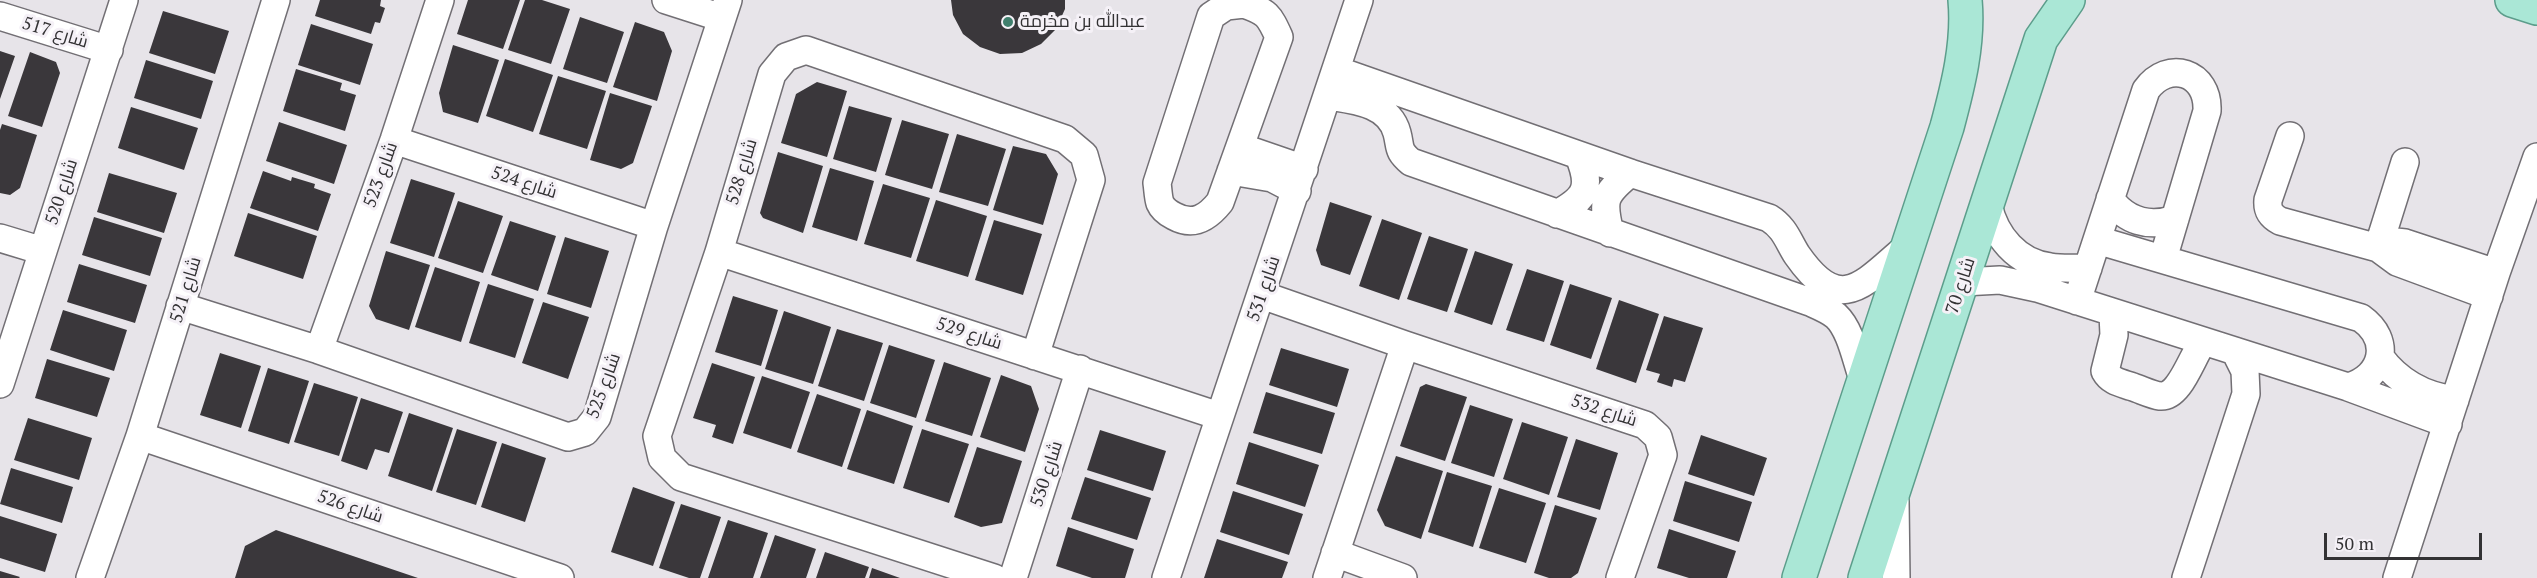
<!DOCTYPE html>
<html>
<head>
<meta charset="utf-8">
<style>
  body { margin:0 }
  #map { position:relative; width:2537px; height:578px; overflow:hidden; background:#e7e4e9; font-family:"PT Serif",serif }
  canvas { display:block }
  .scale { position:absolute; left:2324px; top:533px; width:158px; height:27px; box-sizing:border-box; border:3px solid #333234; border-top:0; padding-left:8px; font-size:18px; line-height:21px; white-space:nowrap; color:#333234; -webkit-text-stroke:4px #f5f1f7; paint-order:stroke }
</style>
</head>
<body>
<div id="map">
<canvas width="2537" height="578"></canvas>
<div class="scale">50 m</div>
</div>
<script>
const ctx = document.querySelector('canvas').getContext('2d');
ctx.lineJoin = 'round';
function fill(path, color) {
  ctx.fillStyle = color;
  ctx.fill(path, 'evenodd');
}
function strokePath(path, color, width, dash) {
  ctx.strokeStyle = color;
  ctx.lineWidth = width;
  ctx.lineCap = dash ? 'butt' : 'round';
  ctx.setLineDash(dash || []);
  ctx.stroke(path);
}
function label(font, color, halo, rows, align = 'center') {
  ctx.font = font + ' "PT Serif",Cairo,serif';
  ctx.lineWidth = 6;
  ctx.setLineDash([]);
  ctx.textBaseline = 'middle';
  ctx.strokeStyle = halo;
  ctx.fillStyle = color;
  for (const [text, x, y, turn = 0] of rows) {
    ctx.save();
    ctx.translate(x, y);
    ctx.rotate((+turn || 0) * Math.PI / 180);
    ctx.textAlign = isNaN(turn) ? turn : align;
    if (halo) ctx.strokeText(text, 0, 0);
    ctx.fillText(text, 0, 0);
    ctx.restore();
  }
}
fill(new Path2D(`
  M 320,0 L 381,0 L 380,6 L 385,8 L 380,23 L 375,22 L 371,34 L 315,16 Z
  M 468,0 L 520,0 L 503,49 L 457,34 Z
  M 525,0 L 542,0 L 570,9 L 551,64 L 508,50 Z
  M 951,0 L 1065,0 L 1065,9 L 1056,29 L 1041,44 L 1022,53 L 1000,54 L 980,47 L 963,34 L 953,15 Z
  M 163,11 L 229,31 L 215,74 L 149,53 Z
  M 580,17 L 624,32 L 607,83 L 563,69 Z
  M 635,22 L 664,32 L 672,51 L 657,101 L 613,87 Z
  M 311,24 L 373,44 L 360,85 L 298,65 Z
  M 453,45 L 499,60 L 478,123 L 443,112 L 439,93 Z
  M 0,51 L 15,56 L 0,99 Z
  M 30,52 L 56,62 L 60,73 L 42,127 L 8,116 Z
  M 505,59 L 553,75 L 533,132 L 486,116 Z
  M 146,60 L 213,81 L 201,119 L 134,98 Z
  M 296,69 L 342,83 L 340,90 L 356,95 L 345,131 L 283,111 Z
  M 558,76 L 606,91 L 587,149 L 539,134 Z
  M 817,82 L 847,91 L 827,157 L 781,143 L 796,94 Z
  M 610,93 L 652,106 L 633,163 L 621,169 L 590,160 Z
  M 849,106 L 892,118 L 876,172 L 833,159 Z
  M 131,107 L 198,128 L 184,170 L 118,148 Z
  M 902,120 L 949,134 L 932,189 L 885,175 Z
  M 279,122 L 347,145 L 334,184 L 266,161 Z
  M 2,124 L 37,135 L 20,188 L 10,195 L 0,193 L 0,130 Z
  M 957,134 L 1006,149 L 988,206 L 939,192 Z
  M 1013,146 L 1046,154 L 1058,174 L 1043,225 L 993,210 Z
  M 778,152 L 823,166 L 803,233 L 763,218 L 760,213 Z
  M 830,168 L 874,181 L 857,241 L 812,227 Z
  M 263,171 L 291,181 L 292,177 L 315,184 L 314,188 L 331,194 L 318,231 L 250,208 Z
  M 109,173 L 177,193 L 164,233 L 97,212 Z
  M 411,179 L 455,193 L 434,257 L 390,243 Z
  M 883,184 L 930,198 L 911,258 L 864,244 Z
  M 936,200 L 987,216 L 968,277 L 916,261 Z
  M 458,201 L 503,216 L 483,273 L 438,258 Z
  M 1330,202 L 1372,216 L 1350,275 L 1321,265 L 1316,250 Z
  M 248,213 L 317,236 L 303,279 L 234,256 Z
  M 94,217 L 162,238 L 150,276 L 82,255 Z
  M 1382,219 L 1422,233 L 1399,300 L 1359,286 Z
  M 994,220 L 1042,234 L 1023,295 L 975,280 Z
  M 510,221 L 556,236 L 538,291 L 491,275 Z
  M 1429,236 L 1468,249 L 1447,312 L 1407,299 Z
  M 565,237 L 609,251 L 591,308 L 547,294 Z
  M 386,251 L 430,265 L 409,330 L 376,319 L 369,306 Z
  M 1475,251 L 1513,264 L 1492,325 L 1454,312 Z
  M 79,264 L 147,285 L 135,323 L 67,302 Z
  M 435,267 L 480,282 L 461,342 L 415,327 Z
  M 1527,269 L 1564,281 L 1544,342 L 1506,330 Z
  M 488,284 L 534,299 L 515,358 L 469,343 Z
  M 1570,284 L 1612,298 L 1591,359 L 1550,345 Z
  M 733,296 L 778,310 L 761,366 L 715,352 Z
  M 1619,300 L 1659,314 L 1636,383 L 1596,369 Z
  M 543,302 L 589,317 L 568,379 L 522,363 Z
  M 63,310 L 127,330 L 114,371 L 50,350 Z
  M 784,311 L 831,327 L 813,384 L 765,369 Z
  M 1664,316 L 1703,328 L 1685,382 L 1674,379 L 1672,387 L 1657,382 L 1660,374 L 1646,370 Z
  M 837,329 L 883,343 L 864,401 L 818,386 Z
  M 889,345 L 935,360 L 916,418 L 870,403 Z
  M 1281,348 L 1349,369 L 1337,407 L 1269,385 Z
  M 220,353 L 261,366 L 241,428 L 200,415 Z
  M 47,359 L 110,378 L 97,417 L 35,398 Z
  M 944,362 L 991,378 L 972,436 L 925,421 Z
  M 712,363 L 755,377 L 733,444 L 712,437 L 716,425 L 693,418 Z
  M 268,368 L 309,381 L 289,444 L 248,431 Z
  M 1001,375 L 1031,386 L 1039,409 L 1025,452 L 980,437 Z
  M 762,376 L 810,392 L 791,449 L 743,433 Z
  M 314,383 L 358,397 L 339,456 L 294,442 Z
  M 1426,384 L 1467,397 L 1445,461 L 1400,446 L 1420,387 Z
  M 1266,392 L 1335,413 L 1322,454 L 1253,433 Z
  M 817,394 L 861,409 L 842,467 L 797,452 Z
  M 361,398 L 403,412 L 389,453 L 375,449 L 367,470 L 341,461 Z
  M 1470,405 L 1513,419 L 1494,477 L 1451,463 Z
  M 867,410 L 913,426 L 894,484 L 847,469 Z
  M 409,413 L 453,428 L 432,491 L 388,476 Z
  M 28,418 L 92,438 L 79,480 L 14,460 Z
  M 1522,422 L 1568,437 L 1549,495 L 1503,479 Z
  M 457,429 L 497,442 L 476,505 L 436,492 Z
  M 922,429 L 969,444 L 949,503 L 903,488 Z
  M 1100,430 L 1166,451 L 1153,491 L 1087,470 Z
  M 1701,435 L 1767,458 L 1754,496 L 1688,474 Z
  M 1576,439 L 1618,453 L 1600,510 L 1557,497 Z
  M 1249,442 L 1319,465 L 1305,507 L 1236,484 Z
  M 502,443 L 546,458 L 525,522 L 481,507 Z
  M 977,447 L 1022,461 L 1002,523 L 981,527 L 954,517 Z
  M 1396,456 L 1443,471 L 1421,539 L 1385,526 L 1377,510 Z
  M 11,468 L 73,487 L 62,523 L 0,504 Z
  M 1447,472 L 1492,486 L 1473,547 L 1428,532 Z
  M 1085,477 L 1151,498 L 1137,540 L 1071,519 Z
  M 1685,481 L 1752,502 L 1739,542 L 1673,521 Z
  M 633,487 L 675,502 L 653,566 L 611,552 Z
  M 1499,488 L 1546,503 L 1526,563 L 1479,548 Z
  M 1233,491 L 1303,514 L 1289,555 L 1220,532 Z
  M 681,504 L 721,517 L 700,578 L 689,578 L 659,568 Z
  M 1555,505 L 1597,518 L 1578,573 L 1571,578 L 1549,578 L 1534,573 Z
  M 0,516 L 57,534 L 45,572 L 0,558 Z
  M 728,520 L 768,533 L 753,578 L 708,578 Z
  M 1068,527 L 1134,549 L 1125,578 L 1092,578 L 1056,566 Z
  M 1669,529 L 1736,551 L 1727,578 L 1689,578 L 1657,568 Z
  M 276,530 L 418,578 L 235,578 L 245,546 Z
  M 775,535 L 816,549 L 806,578 L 760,578 Z
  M 1217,539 L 1288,562 L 1282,578 L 1204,578 Z
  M 825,552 L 869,567 L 865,578 L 816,578 Z
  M 872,568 L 900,578 L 869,578 Z
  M 0,571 L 20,577 L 19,578 L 0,578 Z`), '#3a373b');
const minor = new Path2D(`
  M 666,0 L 722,18
  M 1244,4 C 1267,12 1269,15 1279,37 L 1220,202 C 1208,217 1194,227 1174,216 C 1168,213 1163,210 1160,203 C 1158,197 1158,189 1157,183 L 1211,16 L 1226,6 Z
  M 0,16 L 109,50
  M 1336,70 L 1630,173 L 1769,218 C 1785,228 1788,241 1797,255 C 1841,318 1864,283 1908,246
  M 1329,96 C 1354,100 1389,103 1397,133 C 1401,148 1397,150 1411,162 L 1810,302 C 1819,306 1829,310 1836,316 C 1851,330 1856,360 1863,379
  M 2290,136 L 2268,200 C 2267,211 2271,216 2280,221 L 2378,248 L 2397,262 L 2489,296
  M 394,140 L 654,226
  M 1240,147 L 1304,169
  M 1231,171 L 1272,178 L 1297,191
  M 2110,199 C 2126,221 2148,228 2175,219
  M 1988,205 C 1995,236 2017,263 2050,267 C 2062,269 2075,268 2088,268
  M 1557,214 C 1586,198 1592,188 1579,156
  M 1610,233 C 1602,200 1603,195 1630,173
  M 0,238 L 43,251
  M 2097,240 L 2361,318 C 2392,340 2384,377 2348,387
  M 2378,248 L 2396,242 L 2405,243 L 2496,273
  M 2378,248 L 2405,162
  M 719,252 L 1219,416
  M 1963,282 L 2000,280 L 2037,288 L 2348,387 L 2448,424
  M 1262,295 L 1405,345 L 1645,425 L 1658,437 L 1663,455 L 1620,578
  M 2077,301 L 2146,90 C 2168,59 2209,72 2207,111 L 2163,259
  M 180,306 L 319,350 L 568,437 L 585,432 L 597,417 L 654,226 L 728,0
  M 2113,314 L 2114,335 L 2105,371 C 2111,382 2122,383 2133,387 C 2142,390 2152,395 2160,396 C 2180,398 2192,356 2203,342
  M 319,350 L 394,140 L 440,0
  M 2380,357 C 2399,383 2424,396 2455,400
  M 0,384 L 124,0
  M 140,436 L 560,578
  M 1895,501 L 1896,578
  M 1335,553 L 1403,578
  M 90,578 L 140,436 L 276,0
  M 994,578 L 681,477 L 662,458 L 657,436 L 719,252 L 772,74 L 786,57 L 806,50 L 1065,139 L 1084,155 L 1091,180 L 1035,356
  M 1013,578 L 1080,369
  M 1166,578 L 1359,0
  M 1327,578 L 1405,345
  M 2186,578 L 2246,394 L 2245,371 L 2235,351
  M 2397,578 L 2496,273 L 2537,157`);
const major = new Path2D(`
  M 2512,0 L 2537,8
  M 1799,578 L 1947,127 C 1958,86 1969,43 1965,0
  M 1865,578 L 2041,39 L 2068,0`);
strokePath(minor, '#726f74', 30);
strokePath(major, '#5c9d8b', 36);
strokePath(minor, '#fff', 27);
strokePath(major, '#aae7d6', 33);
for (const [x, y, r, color] of [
  [1008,22,6,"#407f6d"]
]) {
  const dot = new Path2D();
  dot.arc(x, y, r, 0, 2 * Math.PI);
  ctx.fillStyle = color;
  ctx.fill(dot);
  strokePath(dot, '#f5f1f7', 2);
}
label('18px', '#333234', '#f5f1f7', [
  ["عبدالله بن مخرمة",1020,22]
], 'left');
label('18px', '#333234', '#f5f1f7', [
  ["شارع 517",55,33,17],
  ["شارع 528",742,172,-73],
  ["شارع 523",381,175,-70],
  ["شارع 524",524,183,18],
  ["شارع 520",62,192,-72],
  ["شارع 70",1961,286,-72],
  ["شارع 531",1264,289,-71],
  ["شارع 521",186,290,-73],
  ["شارع 529",969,334,18],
  ["شارع 525",604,386,-70],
  ["شارع 532",1604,411,18],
  ["شارع 530",1047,474,-72],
  ["شارع 526",350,507,19]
]);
</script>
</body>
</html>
